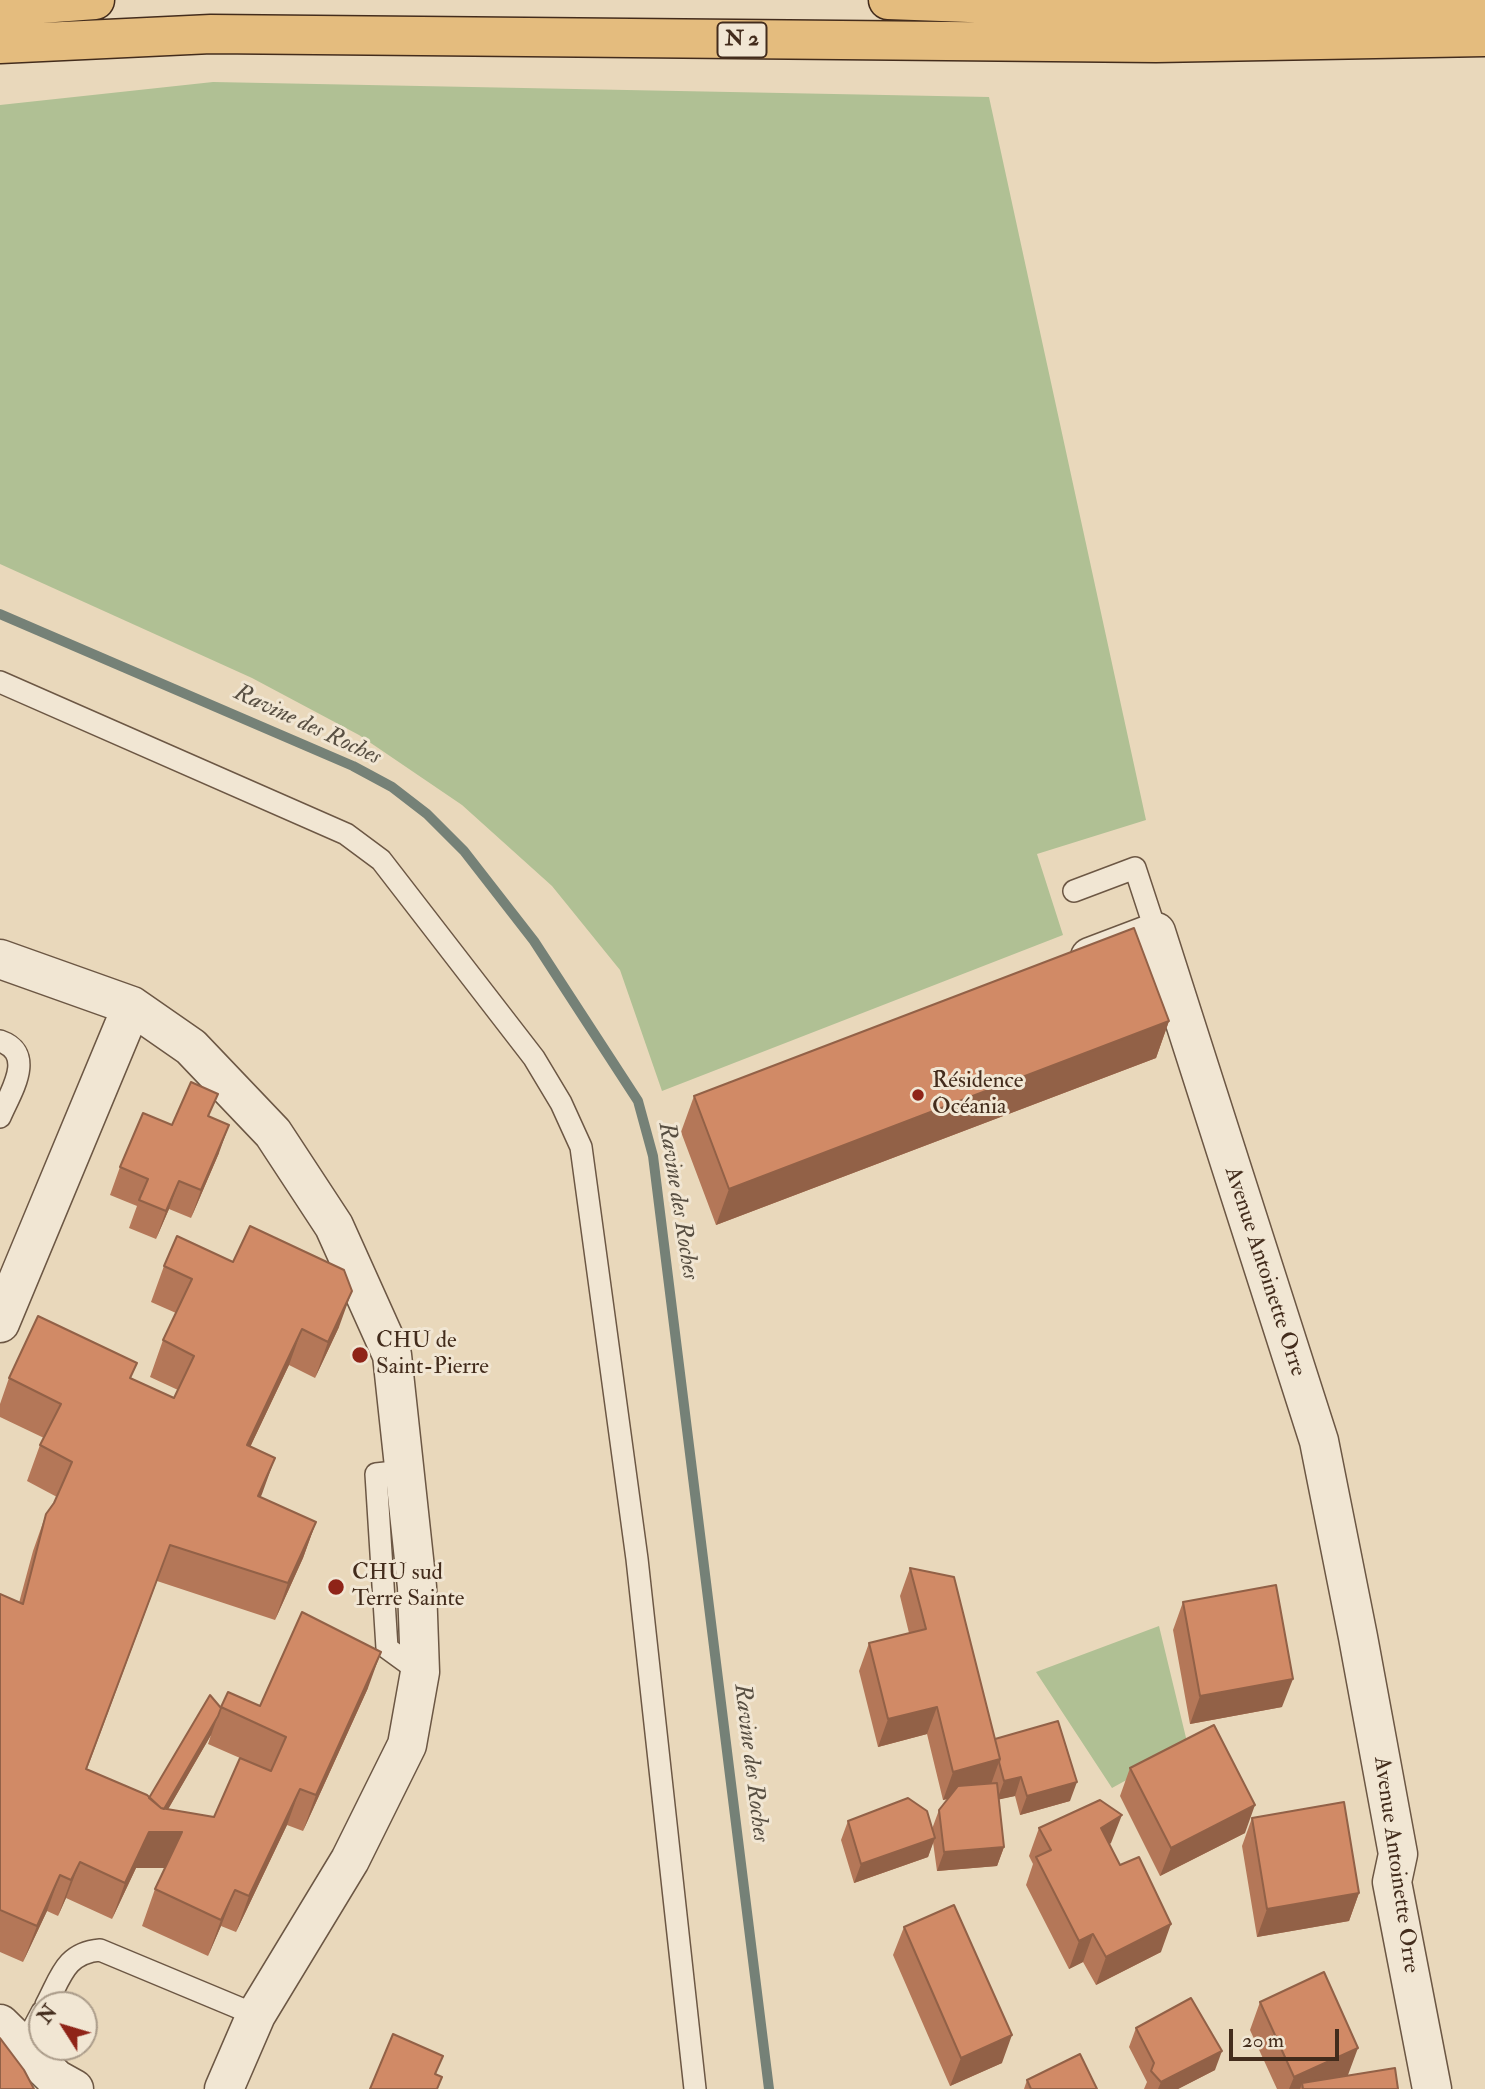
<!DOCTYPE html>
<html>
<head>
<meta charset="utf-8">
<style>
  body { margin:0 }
  #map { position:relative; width:1485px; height:2089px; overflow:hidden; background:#e9d8bb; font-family:"IM FELL Double Pica",serif }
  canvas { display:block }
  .north { position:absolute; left:28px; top:1991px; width:70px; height:70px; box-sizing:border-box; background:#f1e6d3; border:2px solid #ab9c8a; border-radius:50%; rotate:307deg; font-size:19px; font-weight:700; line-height:28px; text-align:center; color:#432c1c }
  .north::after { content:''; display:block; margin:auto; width:24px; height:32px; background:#8f2418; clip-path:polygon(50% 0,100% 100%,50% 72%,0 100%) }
  .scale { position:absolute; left:1229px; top:2029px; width:110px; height:32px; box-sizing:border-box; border:4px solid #432c1c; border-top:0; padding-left:9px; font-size:21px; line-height:24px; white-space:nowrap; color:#432c1c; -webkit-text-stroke:5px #f1e6d3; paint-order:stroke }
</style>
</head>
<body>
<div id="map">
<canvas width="1485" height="2089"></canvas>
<div class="north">N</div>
<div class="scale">20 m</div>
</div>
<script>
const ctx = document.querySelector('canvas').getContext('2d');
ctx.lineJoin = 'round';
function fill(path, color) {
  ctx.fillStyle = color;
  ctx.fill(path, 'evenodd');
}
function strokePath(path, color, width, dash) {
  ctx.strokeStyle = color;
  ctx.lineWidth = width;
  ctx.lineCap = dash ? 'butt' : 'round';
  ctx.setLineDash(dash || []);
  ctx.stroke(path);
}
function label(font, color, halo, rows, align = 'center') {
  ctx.font = font + ' "IM FELL Double Pica",serif';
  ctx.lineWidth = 6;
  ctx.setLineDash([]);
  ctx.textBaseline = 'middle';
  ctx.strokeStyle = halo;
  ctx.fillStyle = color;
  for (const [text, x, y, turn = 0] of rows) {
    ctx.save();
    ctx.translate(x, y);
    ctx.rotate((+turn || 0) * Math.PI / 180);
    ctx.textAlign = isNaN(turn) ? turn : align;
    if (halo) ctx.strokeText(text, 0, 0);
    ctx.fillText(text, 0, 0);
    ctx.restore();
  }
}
fill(new Path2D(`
  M 213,82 L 989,97 L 1146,820 L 1037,854 L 1063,935 L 662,1091 L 620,970 L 552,886 L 462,805 L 359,735 L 252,678 L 0,564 L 0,105 Z
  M 1159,1626 L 1188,1746 L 1112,1788 L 1036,1672 Z`), '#b0c094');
strokePath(new Path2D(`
  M 0,614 L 353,766 L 392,787 L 427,814 L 464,851 L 534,941 L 638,1101 L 653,1156 L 769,2089`), '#758177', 10);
const service = new Path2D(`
  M 0,682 L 346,834 L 381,860 L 534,1058 L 561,1103 L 581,1147 L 637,1559 L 695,2089
  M 1074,891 L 1135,868 L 1156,932
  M 0,1041 C 37,1054 10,1093 0,1117
  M 404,1471 L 376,1474 L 387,1648 L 420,1672
  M 46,2005 C 61,1977 65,1953 100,1950 L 256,2015
  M 23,2048 L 42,2012`);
const minor = new Path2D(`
  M 1090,957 L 1156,932 L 1319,1441 L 1358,1637 L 1398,1854 L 1392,1882 L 1432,2089
  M 0,959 L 132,1006 L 191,1047 L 273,1133 L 334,1226 L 392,1355 L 417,1587 L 420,1672 L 407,1745 L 350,1860 L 256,2015 L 224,2089
  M 0,1323 L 132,1006
  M 0,2024 L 56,2079 L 74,2089`);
const primary = new Path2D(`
  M 888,0 L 1157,10 L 1485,3
  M 0,7 L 95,0
  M 0,44 L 211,34 L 1156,43 L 1485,37`);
strokePath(service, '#6c5744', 24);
strokePath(minor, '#6c5744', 41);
strokePath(primary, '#432c1c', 41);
strokePath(service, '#f1e6d3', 21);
strokePath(minor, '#f1e6d3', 38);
strokePath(primary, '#e4bc7e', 38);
fill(new Path2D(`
  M 1169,1021 L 1156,1058 L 716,1225 L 681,1132 L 694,1096 Z
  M 210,1117 L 219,1153 L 191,1218 L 169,1209 L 156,1239 L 129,1228 L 137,1206 L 110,1195 L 120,1167 L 172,1125 Z
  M 164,1266 L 339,1327 L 315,1378 L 289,1365 L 250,1447 L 261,1497 L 316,1522 L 303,1558 L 275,1620 L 157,1581 L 87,1769 L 149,1798 L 221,1708 L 260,1706 L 368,1688 L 303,1831 L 287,1825 L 236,1932 L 221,1926 L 208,1956 L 142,1926 L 155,1889 L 165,1868 L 136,1868 L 112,1919 L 66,1898 L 58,1916 L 47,1911 L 23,1962 L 0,1952 L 0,1594 L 19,1603 L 33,1551 L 46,1514 L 57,1497 L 27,1481 L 40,1445 L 44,1438 L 0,1417 L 0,1404 L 9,1378 L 131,1378 L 174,1398 L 178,1390 L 150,1377 L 163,1340 L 176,1313 L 151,1302 ZM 211,1735 L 208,1744 L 240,1758 L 214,1817 L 168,1809 Z
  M 910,1568 L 995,1739 L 1070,1801 L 1020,1815 L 1015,1796 L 999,1799 L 1004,1847 L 997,1866 L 937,1871 L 933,1842 L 928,1857 L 854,1883 L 841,1840 L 848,1821 L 932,1829 L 939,1810 L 948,1799 L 943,1800 L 927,1734 L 878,1747 L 859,1671 L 869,1643 L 909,1633 L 900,1596 Z
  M 1183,1602 L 1282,1707 L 1190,1724 L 1173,1630 Z
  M 1130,1768 L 1245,1833 L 1160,1876 L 1120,1796 Z
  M 1252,1818 L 1359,1893 L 1349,1921 L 1257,1937 L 1242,1846 Z
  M 1039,1828 L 1111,1843 L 1109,1844 L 1161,1952 L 1096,1985 L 1083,1962 L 1069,1969 L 1026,1885 L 1033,1864 L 1029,1856 Z
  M 904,1927 L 1002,2063 L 950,2086 L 893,1955 Z
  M 1260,2002 L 1348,2075 L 1398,2089 L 1277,2089 L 1250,2030 Z
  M 1136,2028 L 1215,2070 L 1178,2089 L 1144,2089 L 1147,2082 L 1129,2047 Z
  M 1027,2080 L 1097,2089 L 1024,2089 Z`), '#b47758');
fill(new Path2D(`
  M 1169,1021 L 1156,1058 L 716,1225 L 729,1189 Z
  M 229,1125 L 219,1153 L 191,1218 L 201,1190 Z
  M 179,1181 L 169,1209 L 156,1239 L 166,1211 Z
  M 352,1291 L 339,1327 L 315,1378 L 328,1342 Z
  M 302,1329 L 289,1365 L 234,1481 L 247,1445 Z
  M 275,1458 L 262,1494 L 245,1532 L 258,1496 Z
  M 316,1522 L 303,1558 L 275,1620 L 288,1583 Z
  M 381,1652 L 368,1688 L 303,1831 L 316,1795 Z
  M 1293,1679 L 1282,1707 L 1190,1724 L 1200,1696 Z
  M 937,1707 L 927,1734 L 878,1747 L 888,1719 Z
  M 218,1716 L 211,1735 L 155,1832 L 182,1832 L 169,1868 L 136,1868 L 112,1919 L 125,1883 L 149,1832 L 154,1825 Z
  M 1000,1759 L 990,1787 L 943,1800 L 953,1772 Z
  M 1021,1777 L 1015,1796 L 997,1800 L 1004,1781 Z
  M 1077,1782 L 1070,1801 L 1020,1815 L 1027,1796 Z
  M 300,1789 L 287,1825 L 236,1932 L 249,1896 Z
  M 1255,1805 L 1245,1833 L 1160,1876 L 1171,1848 Z
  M 1122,1815 L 1111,1843 L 1091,1855 L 1101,1828 Z
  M 935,1838 L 928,1857 L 854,1883 L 861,1864 Z
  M 1004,1847 L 997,1866 L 937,1871 L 944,1852 Z
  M 80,1862 L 66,1898 L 58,1916 L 71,1880 Z
  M 60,1875 L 47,1911 L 23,1962 L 37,1926 Z
  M 235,1890 L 221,1926 L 208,1956 L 221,1920 Z
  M 1359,1893 L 1349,1921 L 1257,1937 L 1267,1909 Z
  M 1171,1924 L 1161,1952 L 1096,1985 L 1106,1957 Z
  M 1093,1934 L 1083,1962 L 1069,1969 L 1079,1941 Z
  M 1012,2035 L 1002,2063 L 950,2086 L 961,2058 Z
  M 1358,2048 L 1348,2075 L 1302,2083 L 1300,2089 L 1289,2089 L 1294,2077 Z
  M 1222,2051 L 1215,2070 L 1178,2089 L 1158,2089 L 1161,2082 Z`), '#926147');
const building = new Path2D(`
  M 1134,928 L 1169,1021 L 729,1189 L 694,1096 Z
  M 191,1082 L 218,1094 L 208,1116 L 229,1125 L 201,1190 L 179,1181 L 166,1211 L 139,1200 L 148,1179 L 120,1167 L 143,1113 L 172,1125 Z
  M 250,1226 L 344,1270 L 352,1291 L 328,1342 L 302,1329 L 247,1445 L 275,1458 L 258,1496 L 316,1522 L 288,1583 L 170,1545 L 86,1769 L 147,1795 L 161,1808 L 214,1817 L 240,1758 L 271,1771 L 286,1737 L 221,1707 L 228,1692 L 260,1706 L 302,1612 L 381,1652 L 316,1795 L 300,1789 L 249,1896 L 235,1890 L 221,1920 L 155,1889 L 182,1832 L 149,1832 L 125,1883 L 80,1862 L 71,1880 L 60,1875 L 37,1926 L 0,1910 L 0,1594 L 23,1604 L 46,1514 L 54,1503 L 72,1462 L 40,1445 L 61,1404 L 9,1378 L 38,1316 L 137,1363 L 130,1378 L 174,1398 L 194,1356 L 163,1340 L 192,1279 L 164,1266 L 177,1236 L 233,1262 Z
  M 910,1568 L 954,1577 L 1000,1759 L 953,1772 L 937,1707 L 888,1719 L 869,1643 L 926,1629 Z
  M 1276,1585 L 1293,1679 L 1200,1696 L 1183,1602 Z
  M 210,1695 L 221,1708 L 218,1716 L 164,1809 L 161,1808 L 149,1798 Z
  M 1058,1721 L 1077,1782 L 1027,1796 L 1021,1777 L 1004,1781 L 999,1762 L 1000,1759 L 995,1739 Z
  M 1214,1725 L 1255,1805 L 1171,1848 L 1130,1768 Z
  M 997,1783 L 1004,1847 L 944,1852 L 939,1810 L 958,1786 Z
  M 908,1798 L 927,1811 L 935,1838 L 861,1864 L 848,1821 Z
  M 1100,1800 L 1122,1815 L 1101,1828 L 1120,1865 L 1139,1857 L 1171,1924 L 1106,1957 L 1093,1934 L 1079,1941 L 1036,1857 L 1051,1850 L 1039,1828 Z
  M 1344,1802 L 1359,1893 L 1267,1909 L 1252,1818 Z
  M 954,1905 L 1012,2035 L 961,2058 L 904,1927 Z
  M 1324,1972 L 1358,2048 L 1294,2077 L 1260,2002 Z
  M 1191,1998 L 1222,2051 L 1161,2082 L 1151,2071 L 1154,2063 L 1136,2028 Z
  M 393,2034 L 443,2056 L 435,2074 L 442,2077 L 437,2089 L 370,2089 Z
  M 0,2038 L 24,2070 L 34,2089 L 0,2089 Z
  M 1080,2054 L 1097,2089 L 1031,2089 L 1027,2080 Z
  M 1395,2068 L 1398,2089 L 1303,2089 L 1302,2083 Z`);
fill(building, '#d18a66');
strokePath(building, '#926147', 2);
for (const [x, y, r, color] of [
  [918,1095,7,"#8f2418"],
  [360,1355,9,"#8f2418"],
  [336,1587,9,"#8f2418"]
]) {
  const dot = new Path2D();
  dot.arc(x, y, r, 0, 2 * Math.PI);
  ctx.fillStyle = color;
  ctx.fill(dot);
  strokePath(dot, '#f1e6d3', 2.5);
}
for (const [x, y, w] of [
  [742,40,49]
]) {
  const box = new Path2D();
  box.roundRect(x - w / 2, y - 17.5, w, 35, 5);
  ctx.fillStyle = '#f1e6d3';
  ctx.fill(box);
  strokePath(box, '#432c1c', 2);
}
label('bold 21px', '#432c1c', null, [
  ["N 2",742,40]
]);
label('23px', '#432c1c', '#f1e6d3', [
  ["Résidence",932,1082],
  ["Océania",932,1108],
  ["CHU de",376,1342],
  ["Saint-Pierre",376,1368],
  ["CHU sud",352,1574],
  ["Terre Sainte",352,1600]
], 'left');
label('23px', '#432c1c', '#f1e6d3', [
  ["Avenue Antoinette Orre",1264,1272,72],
  ["Avenue Antoinette Orre",1395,1865,82]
]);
label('italic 24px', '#584f42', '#f1e6d3', [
  ["Ravine des Roches",307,726,25],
  ["Ravine des Roches",677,1201,81],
  ["Ravine des Roches",750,1763,83]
]);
</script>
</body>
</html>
